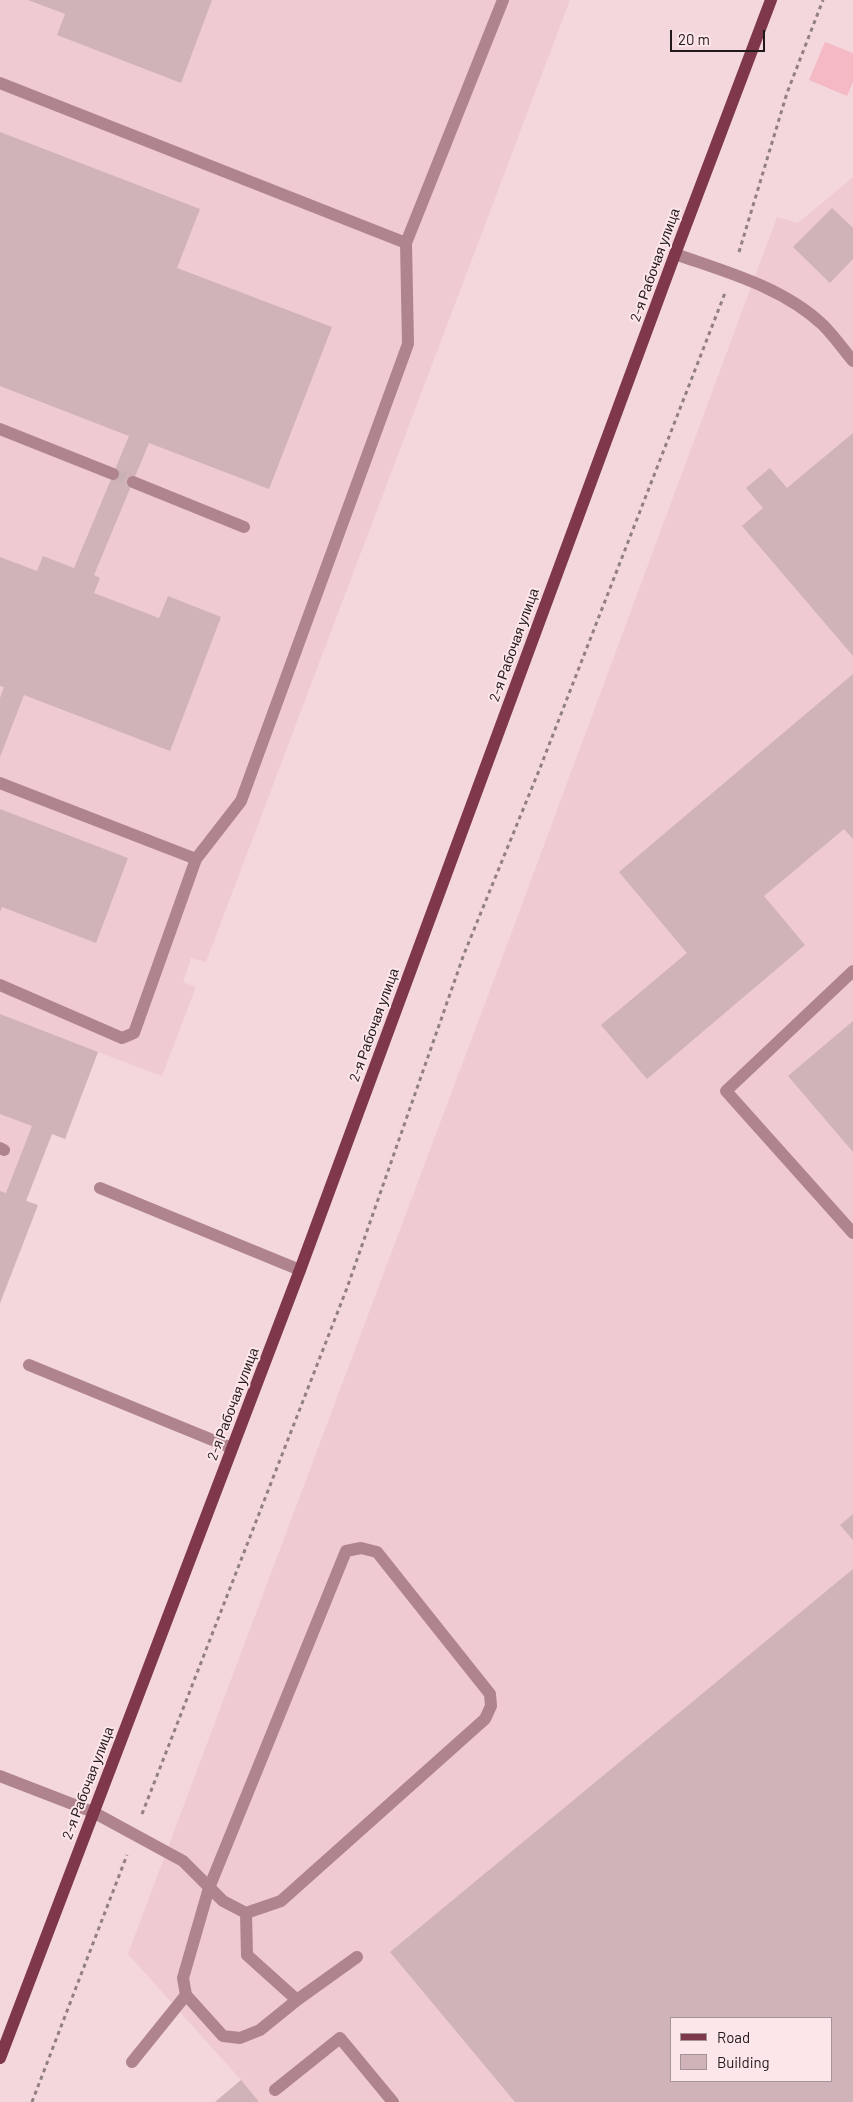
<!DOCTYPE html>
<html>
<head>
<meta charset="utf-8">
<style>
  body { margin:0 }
  #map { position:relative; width:853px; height:2102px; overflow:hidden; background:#f4d7dc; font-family:Barlow,sans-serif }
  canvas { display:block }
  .legend { position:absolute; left:670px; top:2017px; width:162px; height:65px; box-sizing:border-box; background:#fde6ea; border:1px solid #a59497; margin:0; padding:6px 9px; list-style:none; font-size:15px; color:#22191a }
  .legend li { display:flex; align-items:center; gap:10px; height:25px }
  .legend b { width:25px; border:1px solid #a59497 }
  .scale { position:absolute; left:670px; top:30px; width:95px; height:22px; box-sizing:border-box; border:2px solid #22191a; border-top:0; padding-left:6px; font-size:15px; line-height:18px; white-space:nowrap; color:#22191a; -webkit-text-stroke:4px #fde6ea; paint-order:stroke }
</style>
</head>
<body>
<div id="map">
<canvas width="853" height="2102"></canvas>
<ul class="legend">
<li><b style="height:6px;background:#7f374a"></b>Road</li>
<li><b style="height:14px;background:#cfb3b8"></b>Building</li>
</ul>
<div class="scale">20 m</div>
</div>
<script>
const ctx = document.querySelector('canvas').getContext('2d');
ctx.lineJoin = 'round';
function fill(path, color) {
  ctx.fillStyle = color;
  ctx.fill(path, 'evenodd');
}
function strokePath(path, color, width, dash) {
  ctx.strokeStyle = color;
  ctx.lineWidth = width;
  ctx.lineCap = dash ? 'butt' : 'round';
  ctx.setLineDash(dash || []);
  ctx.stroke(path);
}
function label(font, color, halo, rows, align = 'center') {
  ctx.font = font + ' Barlow,sans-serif';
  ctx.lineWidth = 4;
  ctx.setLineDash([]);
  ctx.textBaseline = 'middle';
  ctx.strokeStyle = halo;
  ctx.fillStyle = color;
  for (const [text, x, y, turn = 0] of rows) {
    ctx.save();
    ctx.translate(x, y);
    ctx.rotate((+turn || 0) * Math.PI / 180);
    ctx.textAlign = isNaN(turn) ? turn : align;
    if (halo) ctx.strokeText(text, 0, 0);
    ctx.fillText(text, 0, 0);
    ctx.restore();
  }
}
fill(new Path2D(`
  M 0,0 L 570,0 L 206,962 L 191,958 L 183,982 L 196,987 L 162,1076 L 98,1052 L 65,1139 L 52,1134 L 26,1200 L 38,1205 L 0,1304 Z
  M 853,177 L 853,2102 L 215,2102 L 241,2080 L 128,1954 L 514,926 L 777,217 L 798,223 ZM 672,2018 L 832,2018 L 832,2081 L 672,2081 Z`), '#efcad1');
fill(new Path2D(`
  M 825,42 L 853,53 L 853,82 L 847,96 L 809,80 Z`), '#f5b9c5');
fill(new Path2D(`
  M 28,0 L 212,0 L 181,83 L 57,35 L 65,14 Z
  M 0,132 L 200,209 L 177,268 L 332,327 L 269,489 L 149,443 L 94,575 L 100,578 L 94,593 L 159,618 L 168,596 L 221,617 L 170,751 L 24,695 L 0,757 L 0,698 L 4,687 L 0,686 L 0,557 L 37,571 L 43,556 L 74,568 L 129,436 L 0,386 Z
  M 832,208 L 853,228 L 853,259 L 830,283 L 793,247 Z
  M 853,433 L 853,656 L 742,526 L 763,508 L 746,488 L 770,468 L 787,488 Z
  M 853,674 L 853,839 L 844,829 L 764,896 L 805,945 L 647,1079 L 601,1025 L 687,953 L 619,872 Z
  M 0,809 L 128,858 L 96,943 L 2,907 L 0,912 Z
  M 0,1014 L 98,1052 L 65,1139 L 52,1134 L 26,1201 L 38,1205 L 0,1303 L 0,1191 L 6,1193 L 32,1126 L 0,1114 Z
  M 853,1021 L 853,1152 L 788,1076 Z
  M 853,1514 L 853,1540 L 840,1525 Z
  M 853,1569 L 853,2102 L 515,2102 L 390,1952 ZM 672,2018 L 832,2018 L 832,2081 L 672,2081 Z
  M 241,2080 L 259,2102 L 215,2102 Z`), '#cfb3b8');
strokePath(new Path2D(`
  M 113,474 L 133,482`), '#cab1b5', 12, [12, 6]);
strokePath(new Path2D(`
  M 739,252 L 787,93 L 823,0
  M 142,1814 L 347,1288 L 464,954 L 540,768 L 725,293
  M 32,2102 L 127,1855`), '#927f82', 3, [4, 4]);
strokePath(new Path2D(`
  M 0,83 L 406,243
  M 675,254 C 726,272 783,287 823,325 C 834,336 843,349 853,361
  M 0,429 L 113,474
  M 133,482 L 244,527
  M 0,783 L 196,859
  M 853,971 L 726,1091 L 853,1233
  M 0,985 L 122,1038 L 134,1033 L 196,859 L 241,801 L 408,344 L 406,243 L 503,0
  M 0,1148 L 4,1150
  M 100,1188 L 300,1270
  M 29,1365 L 232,1448
  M 0,1776 L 93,1812 L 183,1861 L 223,1901 L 246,1913 L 281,1901 L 485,1719 L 491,1706 L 490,1694 L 377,1552 L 361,1548 L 346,1551 L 209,1888 L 183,1978 L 186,1995 L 223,2036 L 240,2038 L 260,2030 L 297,2000 L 357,1957
  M 246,1913 L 247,1955 L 297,2000
  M 132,2062 L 186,1995
  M 275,2090 L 340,2038 L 393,2102`), '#af848d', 12);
strokePath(new Path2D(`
  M 0,2058 L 300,1270 L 675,254 L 771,0`), '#7f374a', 12);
label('14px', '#22191a', '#fde6ea', [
  ["2-я Рабочая улица",655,265,-70],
  ["2-я Рабочая улица",514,645,-70],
  ["2-я Рабочая улица",374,1025,-70],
  ["2-я Рабочая улица",233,1404,-69],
  ["2-я Рабочая улица",88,1783,-69]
]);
</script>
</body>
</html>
